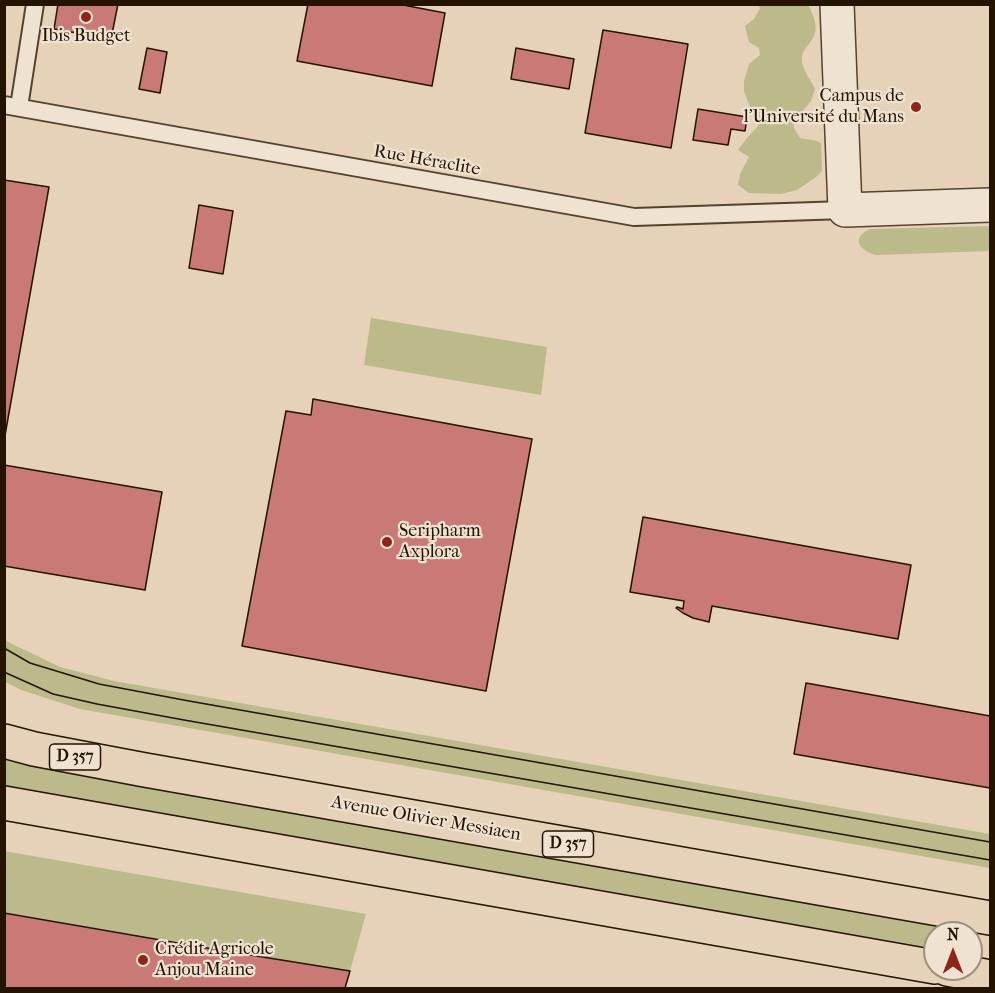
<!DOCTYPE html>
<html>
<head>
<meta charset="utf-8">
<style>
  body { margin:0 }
  #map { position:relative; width:995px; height:993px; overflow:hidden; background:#e6d2b8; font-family:"IM FELL French Canon",serif }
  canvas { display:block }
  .frame { position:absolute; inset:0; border:6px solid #231300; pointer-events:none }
  .north { position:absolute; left:923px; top:921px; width:60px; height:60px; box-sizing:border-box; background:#efe2d1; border:2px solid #9d8f7d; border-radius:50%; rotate:0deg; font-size:16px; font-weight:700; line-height:24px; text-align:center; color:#231300 }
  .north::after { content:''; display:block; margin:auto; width:21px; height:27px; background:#8f2418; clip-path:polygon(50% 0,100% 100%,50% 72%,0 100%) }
</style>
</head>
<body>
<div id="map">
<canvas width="995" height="993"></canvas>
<div class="frame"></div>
<div class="north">N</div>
</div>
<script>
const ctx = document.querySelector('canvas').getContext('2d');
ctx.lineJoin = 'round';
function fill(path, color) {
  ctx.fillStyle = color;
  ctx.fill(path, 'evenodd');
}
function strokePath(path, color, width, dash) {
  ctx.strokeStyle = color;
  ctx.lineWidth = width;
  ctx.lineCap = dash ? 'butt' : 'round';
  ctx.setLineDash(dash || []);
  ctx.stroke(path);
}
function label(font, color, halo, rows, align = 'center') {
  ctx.font = font + ' "IM FELL French Canon",serif';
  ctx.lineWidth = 4.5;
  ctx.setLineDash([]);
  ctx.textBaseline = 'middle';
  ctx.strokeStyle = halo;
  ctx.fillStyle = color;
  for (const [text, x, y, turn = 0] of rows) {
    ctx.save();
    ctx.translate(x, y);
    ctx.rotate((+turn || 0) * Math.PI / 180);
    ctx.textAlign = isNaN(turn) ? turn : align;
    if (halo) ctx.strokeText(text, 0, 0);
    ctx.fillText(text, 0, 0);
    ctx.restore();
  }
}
fill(new Path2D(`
  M 757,5 L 808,5 C 814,16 820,30 811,41 C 807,47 802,51 802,58 C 801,69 811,79 815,89 L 811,101 L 794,122 L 794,128 L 800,138 C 807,140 815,139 821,143 L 822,171 L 816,177 L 797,190 L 781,194 L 749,193 L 738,185 L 740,174 L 749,157 L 738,150 L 747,138 L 758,126 L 757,114 L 750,107 L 744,91 L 744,81 L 749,64 L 760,55 L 759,48 L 749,42 L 745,26 L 754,19 L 760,8 Z
  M 990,226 L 990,251 L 876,255 C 860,251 850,238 870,229 Z
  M 371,318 L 547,347 L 541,395 L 364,365 Z
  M 4,640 L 60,667 L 114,681 L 990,834 L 990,868 L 80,709 L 21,690 L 5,682 Z
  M 4,751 L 975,926 L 971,951 L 971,933 L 935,933 L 935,956 L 5,794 Z
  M 4,851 L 366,914 L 350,971 L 6,913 L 4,908 Z`), '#bcba8a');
const building = new Path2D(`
  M 58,4 L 118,4 L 111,39 L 54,29 Z
  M 308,4 L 398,4 L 445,13 L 432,86 L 297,61 Z
  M 603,30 L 688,44 L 671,148 L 585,133 Z
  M 147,48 L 167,52 L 160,93 L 139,89 Z
  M 516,48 L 574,59 L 569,89 L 511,79 Z
  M 698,109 L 747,117 L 745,131 L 731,129 L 728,145 L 693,140 Z
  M 4,180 L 49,187 L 4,441 Z
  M 199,205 L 233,211 L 223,274 L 189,268 Z
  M 313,399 L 532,439 L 486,691 L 242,646 L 286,411 L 311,415 Z
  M 4,465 L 162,492 L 145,590 L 4,566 Z
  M 643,517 L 911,565 L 898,639 L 712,606 L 709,622 L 693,618 L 683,613 L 676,608 L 677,607 L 683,609 L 684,601 L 630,592 Z
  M 806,683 L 990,716 L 990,788 L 794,754 Z
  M 4,913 L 213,949 L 350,971 L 345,988 L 4,988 Z`);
fill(building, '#c97a77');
strokePath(building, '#231300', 1.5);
const lane = new Path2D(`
  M 4,105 L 634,217 L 845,210
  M 19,107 L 35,4`);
const street = new Path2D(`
  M 837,4 L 845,210 L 990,205`);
const primary = new Path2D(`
  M 4,741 L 34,749 L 145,770 L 990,918
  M 4,803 L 935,967
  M 947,969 L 990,977`);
strokePath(lane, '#54432e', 20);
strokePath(street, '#54432e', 36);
strokePath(primary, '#231300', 36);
strokePath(lane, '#efe2d1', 16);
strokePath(street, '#efe2d1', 33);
strokePath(primary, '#e6d2b8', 33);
strokePath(new Path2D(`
  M 4,648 L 30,663 L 99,684 L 189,701 L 990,842
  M 4,672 L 53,694 L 97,704 L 184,720 L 990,860`), '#231300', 1.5);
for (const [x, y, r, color] of [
  [86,17,6,"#8f2418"],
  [916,107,6,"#8f2418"],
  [387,542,6,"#8f2418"],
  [143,960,6,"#8f2418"]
]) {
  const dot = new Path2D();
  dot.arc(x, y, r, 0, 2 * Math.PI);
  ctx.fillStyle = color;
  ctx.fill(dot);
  strokePath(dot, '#efe2d1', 2);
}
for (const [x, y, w] of [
  [75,757,51],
  [568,844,51]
]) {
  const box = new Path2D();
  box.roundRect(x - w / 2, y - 13, w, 26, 4.5);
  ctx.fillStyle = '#efe2d1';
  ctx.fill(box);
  strokePath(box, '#231300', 1.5);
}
label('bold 16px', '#231300', null, [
  ["D 357",75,757],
  ["D 357",568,844]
]);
label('18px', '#231300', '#efe2d1', [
  ["Ibis Budget",86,37,"center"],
  ["Campus de",904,97,"right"],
  ["l'Université du Mans",904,118,"right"],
  ["Seripharm",399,532],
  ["Axplora",399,553],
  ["Crédit Agricole",155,950],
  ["Anjou Maine",155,971]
], 'left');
label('18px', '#231300', '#efe2d1', [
  ["Rue Héraclite",427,161,10],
  ["Avenue Olivier Messiaen",426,819,10]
]);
</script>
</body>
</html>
